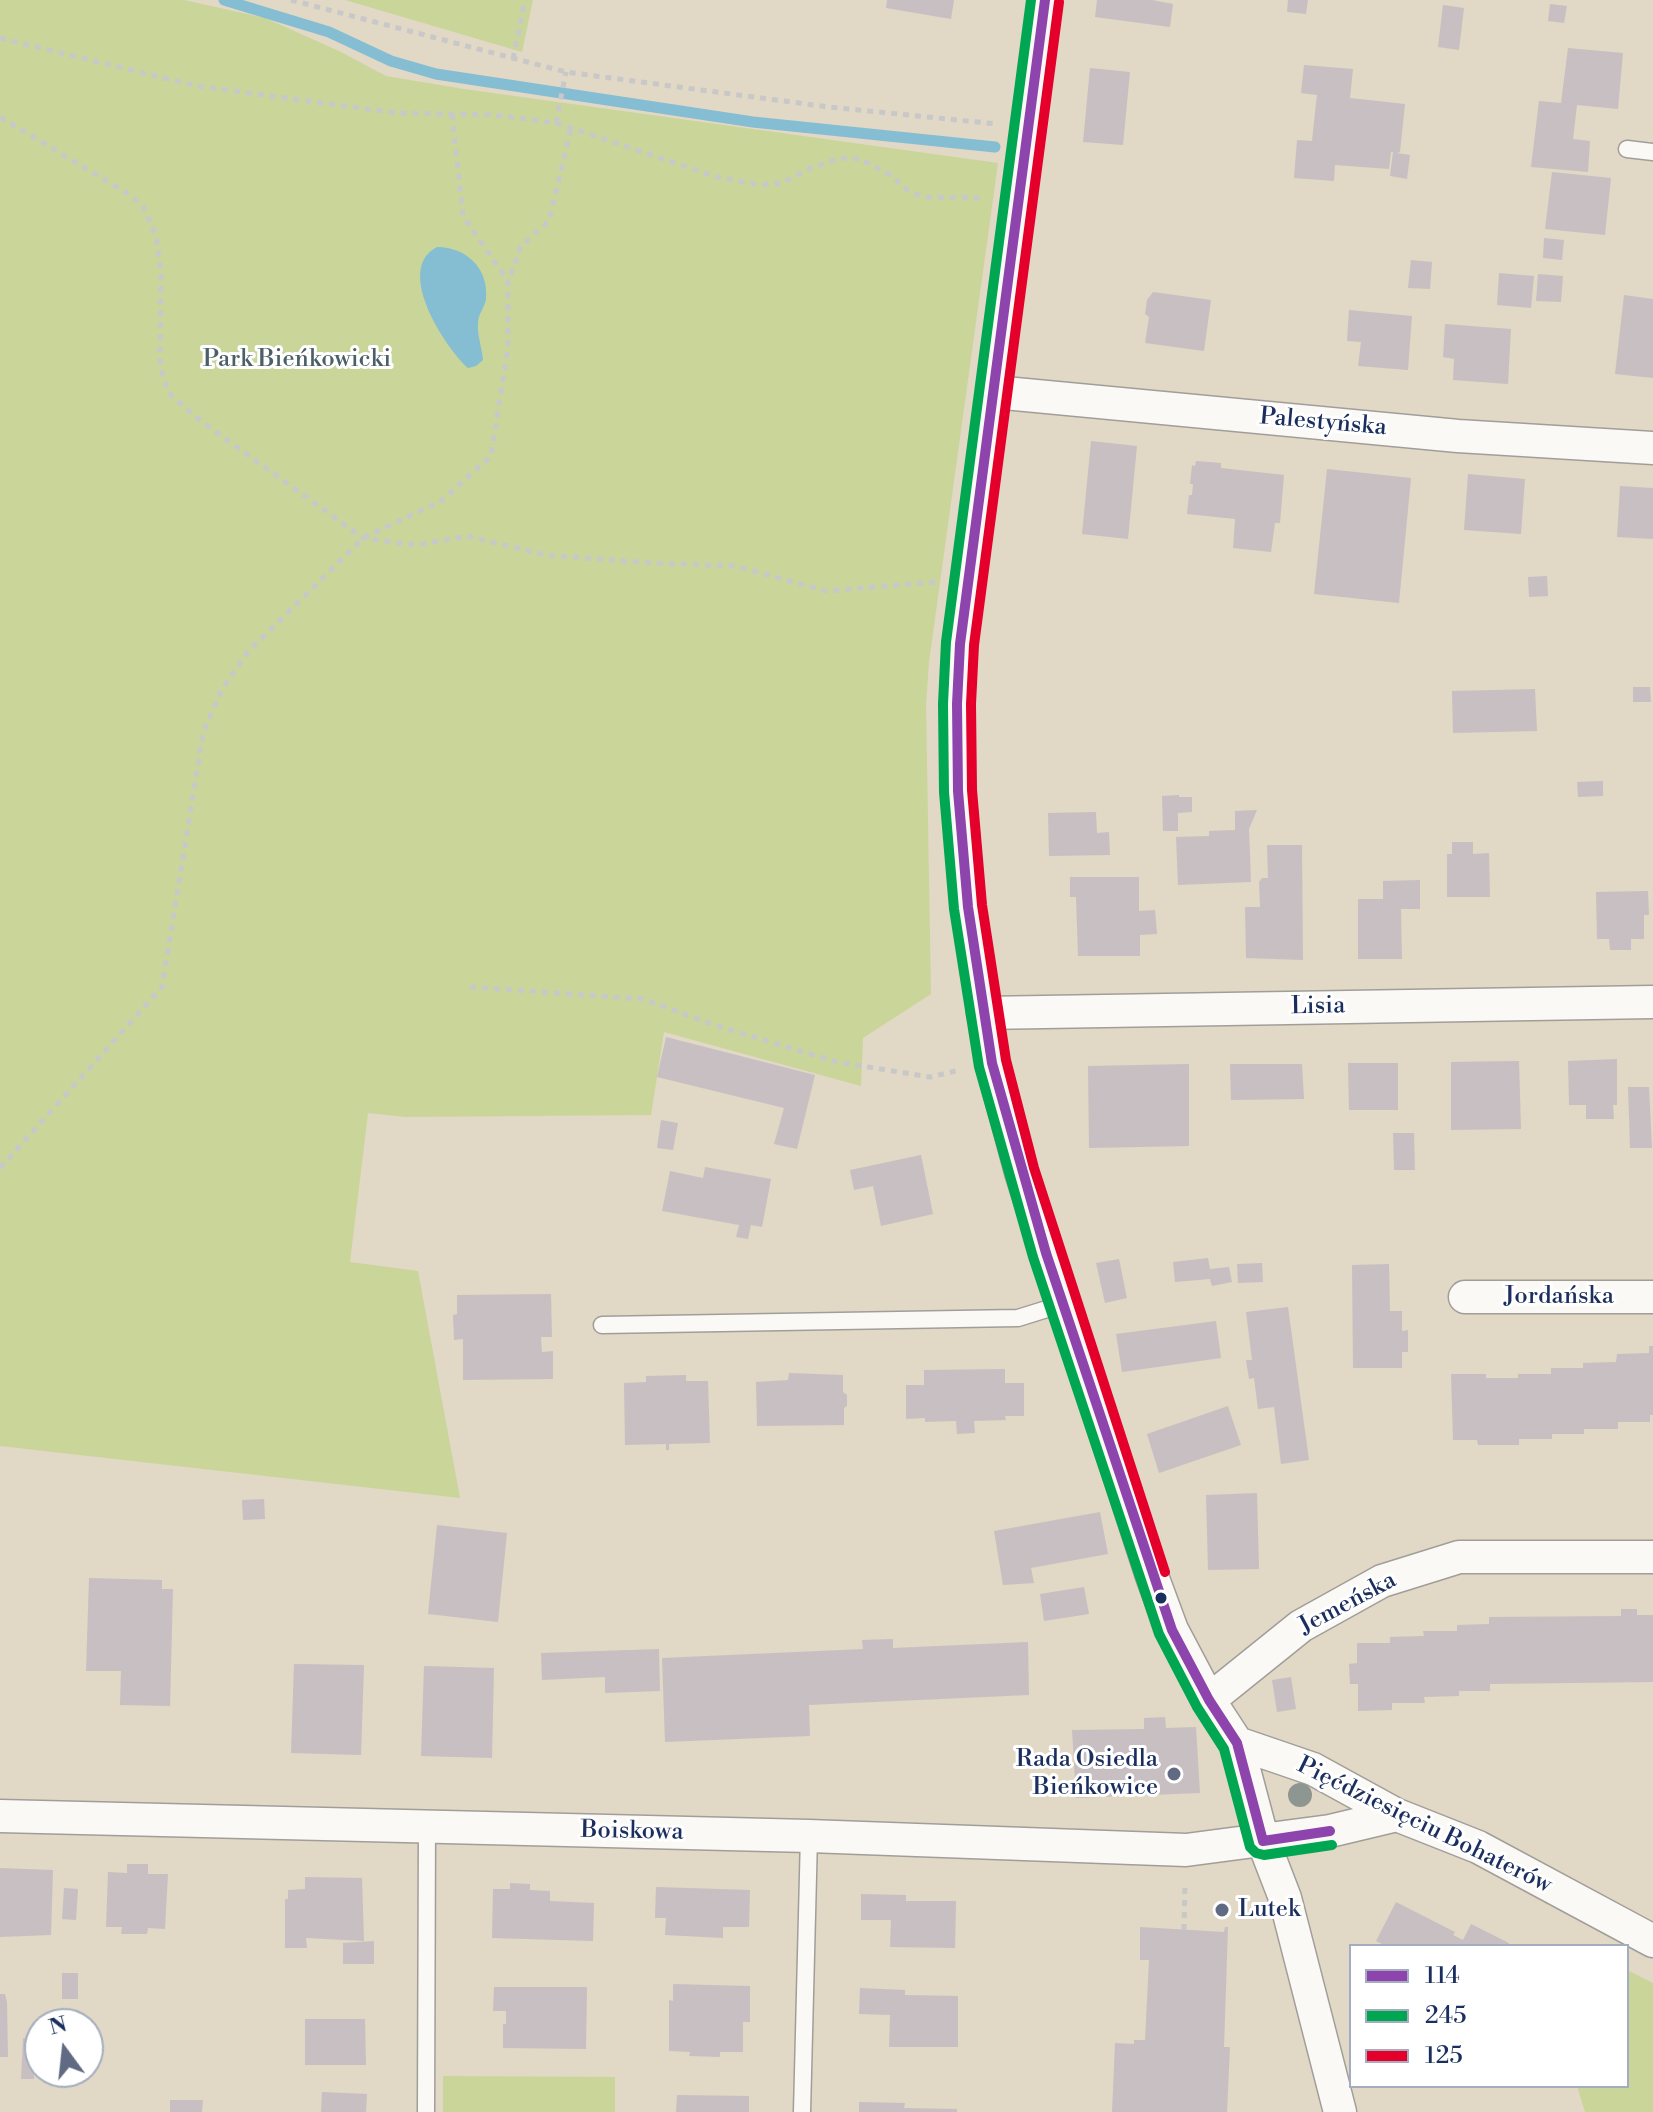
<!DOCTYPE html>
<html>
<head>
<meta charset="utf-8">
<style>
  body { margin:0 }
  #map { position:relative; width:1653px; height:2112px; overflow:hidden; background:#e1d8c5; font-family:"Libre Bodoni",serif }
  canvas { display:block }
  .legend { position:absolute; left:1349px; top:1944px; width:280px; height:144px; box-sizing:border-box; background:#fff; border:2px solid #a4acbf; margin:0; padding:10px 14px; list-style:none; font-size:24px; color:#1b2f5e }
  .legend li { display:flex; align-items:center; gap:16px; height:40px }
  .legend b { width:40px; border:2px solid #a4acbf }
  .north { position:absolute; left:24px; top:2008px; width:80px; height:80px; box-sizing:border-box; background:#fff; border:2px solid #a4acbf; border-radius:50%; rotate:345deg; font-size:22px; font-weight:700; line-height:32px; text-align:center; color:#1b2f5e }
  .north::after { content:''; display:block; margin:auto; width:28px; height:36px; background:#606a82; clip-path:polygon(50% 0,100% 100%,50% 72%,0 100%) }
</style>
</head>
<body>
<div id="map">
<canvas width="1653" height="2112"></canvas>
<ul class="legend">
<li><b style="height:10px;background:#8e44ad"></b>114</li>
<li><b style="height:10px;background:#00a651"></b>245</li>
<li><b style="height:10px;background:#e4002b"></b>125</li>
</ul>
<div class="north">N</div>
</div>
<script>
const ctx = document.querySelector('canvas').getContext('2d');
ctx.lineJoin = 'round';
function fill(path, color) {
  ctx.fillStyle = color;
  ctx.fill(path, 'evenodd');
}
function strokePath(path, color, width, dash) {
  ctx.strokeStyle = color;
  ctx.lineWidth = width;
  ctx.lineCap = dash ? 'butt' : 'round';
  ctx.setLineDash(dash || []);
  ctx.stroke(path);
}
function label(font, color, halo, rows, align = 'center') {
  ctx.font = font + ' "Libre Bodoni",serif';
  ctx.lineWidth = 6;
  ctx.setLineDash([]);
  ctx.textBaseline = 'middle';
  ctx.strokeStyle = halo;
  ctx.fillStyle = color;
  for (const [text, x, y, turn = 0] of rows) {
    ctx.save();
    ctx.translate(x, y);
    ctx.rotate((+turn || 0) * Math.PI / 180);
    ctx.textAlign = isNaN(turn) ? turn : align;
    if (halo) ctx.strokeText(text, 0, 0);
    ctx.fillText(text, 0, 0);
    ctx.restore();
  }
}
fill(new Path2D(`
  M 0,0 L 184,0 L 265,18 L 339,51 L 386,76 L 464,89 L 998,163 L 929,662 L 926,705 L 931,994 L 863,1038 L 861,1086 L 664,1032 L 651,1115 L 405,1117 L 368,1113 L 350,1262 L 418,1271 L 460,1498 L 0,1446 Z
  M 345,0 L 533,0 L 522,52 Z
  M 1627,1970 L 1653,1983 L 1653,2112 L 1585,2112 L 1577,2086 L 1627,2086 Z
  M 443,2076 L 615,2077 L 615,2112 L 443,2112 Z`), '#cad59a');
fill(new Path2D(`
  M 437,247 C 466,247 489,268 486,299 C 485,307 478,314 478,323 C 477,335 482,348 483,360 L 476,366 L 468,368 C 444,346 394,269 437,247 Z`), '#85bdd3');
strokePath(new Path2D(`
  M 224,0 L 329,32 L 391,61 L 436,74 L 753,122 L 995,147`), '#85bdd3', 11);
fill(new Path2D(`
  M 887,0 L 954,0 L 951,19 L 886,8 Z
  M 1097,0 L 1152,0 L 1173,4 L 1170,27 L 1095,17 Z
  M 1288,0 L 1308,0 L 1306,14 L 1287,12 Z
  M 1550,4 L 1567,6 L 1564,23 L 1548,21 Z
  M 1443,5 L 1464,8 L 1459,50 L 1438,47 Z
  M 1568,48 L 1623,53 L 1618,109 L 1577,105 L 1573,139 L 1590,141 L 1588,172 L 1531,167 L 1539,101 L 1561,103 Z
  M 1304,65 L 1353,69 L 1350,98 L 1405,104 L 1400,152 L 1397,153 L 1410,155 L 1407,179 L 1390,176 L 1393,152 L 1391,152 L 1389,169 L 1335,165 L 1334,181 L 1294,178 L 1297,140 L 1312,141 L 1316,103 L 1317,95 L 1301,93 Z
  M 1090,68 L 1130,72 L 1123,145 L 1083,142 Z
  M 1552,172 L 1611,178 L 1605,235 L 1545,229 Z
  M 1544,238 L 1564,240 L 1562,260 L 1543,258 Z
  M 1411,260 L 1432,262 L 1430,289 L 1408,288 Z
  M 1499,273 L 1534,276 L 1531,308 L 1497,305 Z
  M 1538,274 L 1563,276 L 1561,302 L 1536,301 Z
  M 1153,292 L 1211,300 L 1204,351 L 1145,343 L 1149,317 L 1145,314 L 1147,300 Z
  M 1624,295 L 1653,299 L 1653,378 L 1615,374 Z
  M 1349,310 L 1412,316 L 1408,370 L 1358,366 L 1361,342 L 1347,341 Z
  M 1445,324 L 1511,329 L 1508,384 L 1453,380 L 1454,359 L 1443,357 Z
  M 1091,441 L 1137,446 L 1128,539 L 1082,534 Z
  M 1196,461 L 1221,463 L 1221,468 L 1284,475 L 1280,523 L 1275,523 L 1271,552 L 1233,548 L 1235,519 L 1187,514 L 1189,495 L 1192,495 L 1193,484 L 1190,484 L 1192,465 L 1195,466 Z
  M 1327,469 L 1411,478 L 1399,603 L 1314,594 Z
  M 1468,474 L 1525,479 L 1521,534 L 1464,530 Z
  M 1620,486 L 1653,488 L 1653,539 L 1617,537 Z
  M 1547,576 L 1548,596 L 1529,597 L 1528,577 Z
  M 1633,687 L 1650,687 L 1651,702 L 1633,702 Z
  M 1535,689 L 1537,731 L 1453,733 L 1452,691 Z
  M 1603,781 L 1603,796 L 1578,797 L 1577,782 Z
  M 1179,795 L 1179,797 L 1192,797 L 1192,812 L 1178,813 L 1178,831 L 1163,831 L 1162,796 Z
  M 1257,810 L 1249,829 L 1251,882 L 1178,885 L 1176,837 L 1209,836 L 1209,831 L 1235,830 L 1235,811 Z
  M 1096,812 L 1097,833 L 1109,832 L 1110,855 L 1049,856 L 1048,813 Z
  M 1452,842 L 1473,842 L 1473,854 L 1489,853 L 1490,897 L 1447,897 L 1447,854 L 1452,854 Z
  M 1267,845 L 1302,845 L 1303,960 L 1246,958 L 1245,907 L 1260,907 L 1259,882 L 1262,878 L 1268,878 Z
  M 1070,877 L 1139,877 L 1139,911 L 1155,910 L 1157,934 L 1140,935 L 1140,956 L 1078,956 L 1076,897 L 1070,897 Z
  M 1420,880 L 1420,909 L 1401,909 L 1402,959 L 1358,959 L 1358,899 L 1383,899 L 1383,881 Z
  M 1648,891 L 1649,915 L 1644,915 L 1644,939 L 1631,939 L 1631,950 L 1610,950 L 1609,939 L 1597,939 L 1596,892 Z
  M 666,1037 L 815,1075 L 797,1149 L 774,1144 L 784,1108 L 657,1077 Z
  M 1617,1059 L 1617,1105 L 1613,1105 L 1614,1119 L 1586,1119 L 1586,1105 L 1569,1105 L 1568,1061 Z
  M 1519,1061 L 1521,1129 L 1451,1130 L 1451,1062 Z
  M 1348,1063 L 1398,1063 L 1398,1110 L 1349,1110 Z
  M 1189,1064 L 1189,1146 L 1089,1148 L 1088,1066 Z
  M 1230,1064 L 1302,1064 L 1304,1099 L 1231,1100 Z
  M 1628,1087 L 1649,1087 L 1652,1148 L 1630,1148 Z
  M 661,1120 L 678,1123 L 673,1150 L 657,1148 Z
  M 1393,1133 L 1414,1133 L 1415,1170 L 1394,1170 Z
  M 921,1155 L 933,1214 L 881,1226 L 873,1186 L 854,1190 L 850,1170 Z
  M 705,1167 L 771,1179 L 762,1227 L 751,1225 L 748,1239 L 736,1237 L 739,1225 L 662,1211 L 670,1171 L 703,1178 Z
  M 1208,1258 L 1210,1269 L 1229,1267 L 1232,1282 L 1212,1286 L 1210,1279 L 1175,1282 L 1173,1262 Z
  M 1119,1259 L 1127,1298 L 1105,1303 L 1096,1263 Z
  M 1262,1263 L 1263,1282 L 1238,1283 L 1237,1264 Z
  M 1389,1264 L 1390,1311 L 1402,1311 L 1402,1331 L 1408,1330 L 1408,1352 L 1402,1352 L 1402,1368 L 1353,1368 L 1352,1265 Z
  M 551,1294 L 552,1337 L 541,1337 L 542,1352 L 553,1351 L 553,1379 L 463,1380 L 463,1339 L 454,1340 L 453,1315 L 457,1314 L 457,1295 Z
  M 1288,1307 L 1309,1460 L 1281,1464 L 1274,1407 L 1258,1409 L 1254,1378 L 1249,1379 L 1246,1360 L 1252,1360 L 1246,1312 Z
  M 1216,1321 L 1221,1358 L 1122,1372 L 1116,1334 Z
  M 1649,1346 L 1653,1346 L 1653,1415 L 1650,1415 L 1650,1422 L 1618,1422 L 1618,1429 L 1584,1429 L 1584,1434 L 1552,1434 L 1552,1439 L 1519,1439 L 1519,1445 L 1478,1445 L 1477,1440 L 1453,1440 L 1451,1374 L 1486,1374 L 1486,1378 L 1518,1378 L 1518,1374 L 1551,1374 L 1551,1368 L 1583,1368 L 1583,1363 L 1616,1362 L 1617,1354 L 1649,1353 Z
  M 1005,1369 L 1005,1383 L 1024,1383 L 1024,1416 L 1005,1416 L 1006,1420 L 974,1421 L 975,1433 L 957,1434 L 956,1421 L 925,1422 L 925,1418 L 906,1419 L 906,1385 L 924,1385 L 924,1370 Z
  M 789,1373 L 843,1375 L 843,1392 L 847,1395 L 847,1406 L 844,1408 L 844,1425 L 757,1426 L 756,1382 L 788,1380 Z
  M 686,1375 L 686,1381 L 708,1381 L 710,1443 L 669,1444 L 669,1450 L 666,1450 L 666,1444 L 625,1445 L 624,1383 L 646,1382 L 646,1376 Z
  M 1228,1406 L 1241,1445 L 1159,1473 L 1147,1434 Z
  M 1257,1493 L 1259,1569 L 1208,1570 L 1206,1495 Z
  M 264,1499 L 265,1519 L 243,1520 L 242,1500 Z
  M 1100,1512 L 1108,1554 L 1031,1568 L 1034,1583 L 1003,1585 L 994,1531 Z
  M 437,1525 L 507,1533 L 498,1622 L 428,1614 Z
  M 89,1578 L 162,1580 L 162,1589 L 173,1589 L 170,1706 L 120,1705 L 121,1671 L 86,1671 Z
  M 1084,1587 L 1089,1614 L 1044,1621 L 1040,1594 Z
  M 1621,1609 L 1637,1609 L 1637,1615 L 1653,1615 L 1653,1682 L 1490,1684 L 1490,1691 L 1459,1691 L 1459,1696 L 1424,1697 L 1425,1703 L 1392,1703 L 1392,1710 L 1358,1711 L 1358,1684 L 1350,1684 L 1349,1664 L 1357,1663 L 1357,1643 L 1390,1643 L 1390,1637 L 1424,1636 L 1423,1631 L 1457,1631 L 1457,1625 L 1489,1624 L 1489,1617 L 1621,1616 Z
  M 893,1639 L 893,1648 L 1028,1642 L 1029,1695 L 809,1705 L 810,1736 L 665,1742 L 662,1658 L 863,1649 L 862,1640 Z
  M 659,1649 L 660,1691 L 605,1693 L 605,1677 L 542,1680 L 541,1653 Z
  M 294,1664 L 364,1665 L 361,1755 L 291,1753 Z
  M 424,1666 L 494,1668 L 492,1758 L 421,1756 Z
  M 1291,1677 L 1296,1709 L 1277,1712 L 1272,1680 Z
  M 1165,1717 L 1166,1728 L 1196,1727 L 1200,1793 L 1076,1798 L 1072,1730 L 1144,1729 L 1144,1718 Z
  M 127,1864 L 148,1864 L 148,1874 L 168,1874 L 165,1929 L 148,1928 L 147,1934 L 121,1934 L 122,1927 L 106,1927 L 108,1872 L 127,1873 Z
  M 0,1868 L 53,1870 L 51,1935 L 0,1937 Z
  M 305,1877 L 362,1878 L 364,1941 L 306,1938 L 307,1948 L 285,1948 L 285,1899 L 288,1899 L 288,1890 L 305,1889 Z
  M 510,1883 L 530,1884 L 530,1890 L 550,1891 L 550,1901 L 594,1903 L 593,1941 L 492,1938 L 493,1889 L 510,1889 Z
  M 656,1887 L 750,1890 L 749,1927 L 723,1927 L 723,1938 L 665,1935 L 666,1918 L 655,1918 Z
  M 64,1888 L 78,1889 L 76,1920 L 62,1919 Z
  M 861,1894 L 906,1895 L 906,1901 L 956,1901 L 955,1948 L 890,1947 L 891,1920 L 861,1920 Z
  M 1396,1902 L 1455,1932 L 1453,1935 L 1463,1940 L 1471,1924 L 1509,1943 L 1508,1946 L 1386,1946 L 1376,1941 Z
  M 1140,1927 L 1224,1932 L 1225,1927 L 1228,1927 L 1224,2047 L 1230,2047 L 1227,2112 L 1112,2112 L 1115,2043 L 1134,2044 L 1134,2040 L 1145,2040 L 1149,1960 L 1140,1960 Z
  M 374,1941 L 374,1964 L 343,1964 L 343,1943 Z
  M 62,1973 L 78,1973 L 78,1999 L 62,1999 Z
  M 673,1984 L 750,1986 L 750,2022 L 743,2022 L 743,2052 L 720,2052 L 720,2057 L 689,2056 L 690,2052 L 669,2051 L 669,2000 L 673,2001 Z
  M 494,1987 L 587,1987 L 586,2049 L 503,2048 L 503,2024 L 506,2024 L 506,2011 L 493,2011 Z
  M 860,1988 L 905,1990 L 905,1995 L 958,1996 L 958,2047 L 889,2047 L 890,2015 L 859,2014 Z
  M 0,1994 L 5,1994 L 7,2002 L 8,2057 L 0,2057 Z
  M 305,2019 L 365,2019 L 366,2065 L 305,2065 Z
  M 23,2038 L 36,2039 L 34,2079 L 21,2079 Z
  M 322,2092 L 367,2094 L 366,2112 L 321,2112 Z
  M 677,2095 L 749,2096 L 749,2112 L 676,2112 Z
  M 170,2100 L 203,2100 L 202,2112 L 170,2112 Z
  M 859,2102 L 905,2103 L 904,2108 L 957,2109 L 957,2112 L 859,2112 Z`), '#c8bfc2');
const lane = new Path2D(`
  M 1627,149 L 1653,152
  M 602,1325 L 1018,1318 L 1063,1304
  M 426,2112 L 427,1826
  M 802,2112 L 809,1836`);
const street = new Path2D(`
  M 1045,0 L 960,644 L 957,704 L 958,791 L 968,907 L 992,1063 L 1021,1172 L 1152,1576 L 1172,1630 L 1209,1700 L 1237,1743 L 1313,1769 L 1397,1815 L 1478,1847 L 1653,1941
  M 994,392 L 1458,436 L 1653,448
  M 983,1013 L 1653,1002
  M 1465,1297 L 1653,1297
  M 1209,1700 L 1301,1626 L 1382,1581 L 1459,1557 L 1653,1557
  M 1237,1743 L 1263,1841 L 1285,1898 L 1340,2112
  M 0,1816 L 809,1836 L 1186,1850 L 1330,1831 L 1397,1815`);
strokePath(lane, '#a19e9a', 19);
strokePath(street, '#a19e9a', 35);
strokePath(new Path2D(`
  M 291,0 L 566,72 L 829,107 L 997,124
  M 0,38 L 197,86 L 397,113 L 494,115 L 556,123 L 717,177 L 759,185 L 782,183 L 811,168 L 840,158 L 861,159 L 890,175 L 907,190 L 923,197 L 985,198
  M 513,59 L 525,0
  M 452,114 L 463,216 L 508,281
  M 0,117 L 130,195 L 143,206 L 156,236 L 161,273 L 160,359 L 163,379 L 171,395 L 202,422 L 363,538 L 416,545 L 467,536 L 546,555 L 651,563 L 735,566 L 826,591 L 935,582
  M 556,123 L 566,72
  M 470,987 L 643,999 L 714,1025 L 837,1062 L 930,1077 L 960,1070
  M 0,1168 L 162,987 L 203,733 L 221,691 L 247,653 L 363,538 L 441,501 L 491,456 L 508,348 L 508,282 L 521,246 L 549,221 L 571,128
  M 1184,1930 L 1185,1883`), '#c8c8c8', 5, [6, 6]);
strokePath(lane, '#faf9f6', 16);
strokePath(street, '#faf9f6', 32);
strokePath(new Path2D(`
  M 1045,0 L 960,644 L 957,704 L 958,791 L 968,907 L 992,1063 L 1046,1253 L 1172,1630 L 1209,1700 L 1237,1743 L 1263,1841 L 1330,1831`), '#8e44ad', 10);
strokePath(new Path2D(`
  M 1031,0 L 946,642 L 943,704 L 944,792 L 954,909 L 979,1067 L 1033,1257 L 1159,1634 L 1197,1707 L 1224,1749 L 1250,1847 L 1256,1853 L 1264,1855 L 1332,1845`), '#00a651', 10);
strokePath(new Path2D(`
  M 1059,2 L 974,645 L 971,704 L 972,790 L 982,905 L 1006,1060 L 1034,1168 L 1165,1572`), '#e4002b', 10);
ctx.fillStyle = '#8e9691';
for (const [x, y] of [
  [1300,1795]
]) {
  ctx.beginPath();
  ctx.arc(x, y, 12, 0, 2 * Math.PI);
  ctx.fill();
}
for (const [x, y, r, color] of [
  [1161,1598,7,"#1b2f5e"],
  [1174,1774,8,"#606a82"],
  [1222,1910,8,"#606a82"]
]) {
  const dot = new Path2D();
  dot.arc(x, y, r, 0, 2 * Math.PI);
  ctx.fillStyle = color;
  ctx.fill(dot);
  strokePath(dot, '#fff', 3);
}
label('24px', '#4a6066', '#fff', [
  ["Park Bieńkowicki",297,360]
]);
label('24px', '#1b2f5e', '#fff', [
  ["Palestyńska",1323,423,5],
  ["Lisia",1318,1007,-1],
  ["Jordańska",1559,1297],
  ["Jemeńska",1348,1604,-28],
  ["Pięćdziesięciu Bohaterów",1424,1826,26],
  ["Boiskowa",632,1832,1]
]);
label('24px', '#1b2f5e', '#fff', [
  ["Rada Osiedla",1158,1760],
  ["Bieńkowice",1158,1788],
  ["Lutek",1238,1910,"left"]
], 'right');
</script>
</body>
</html>
